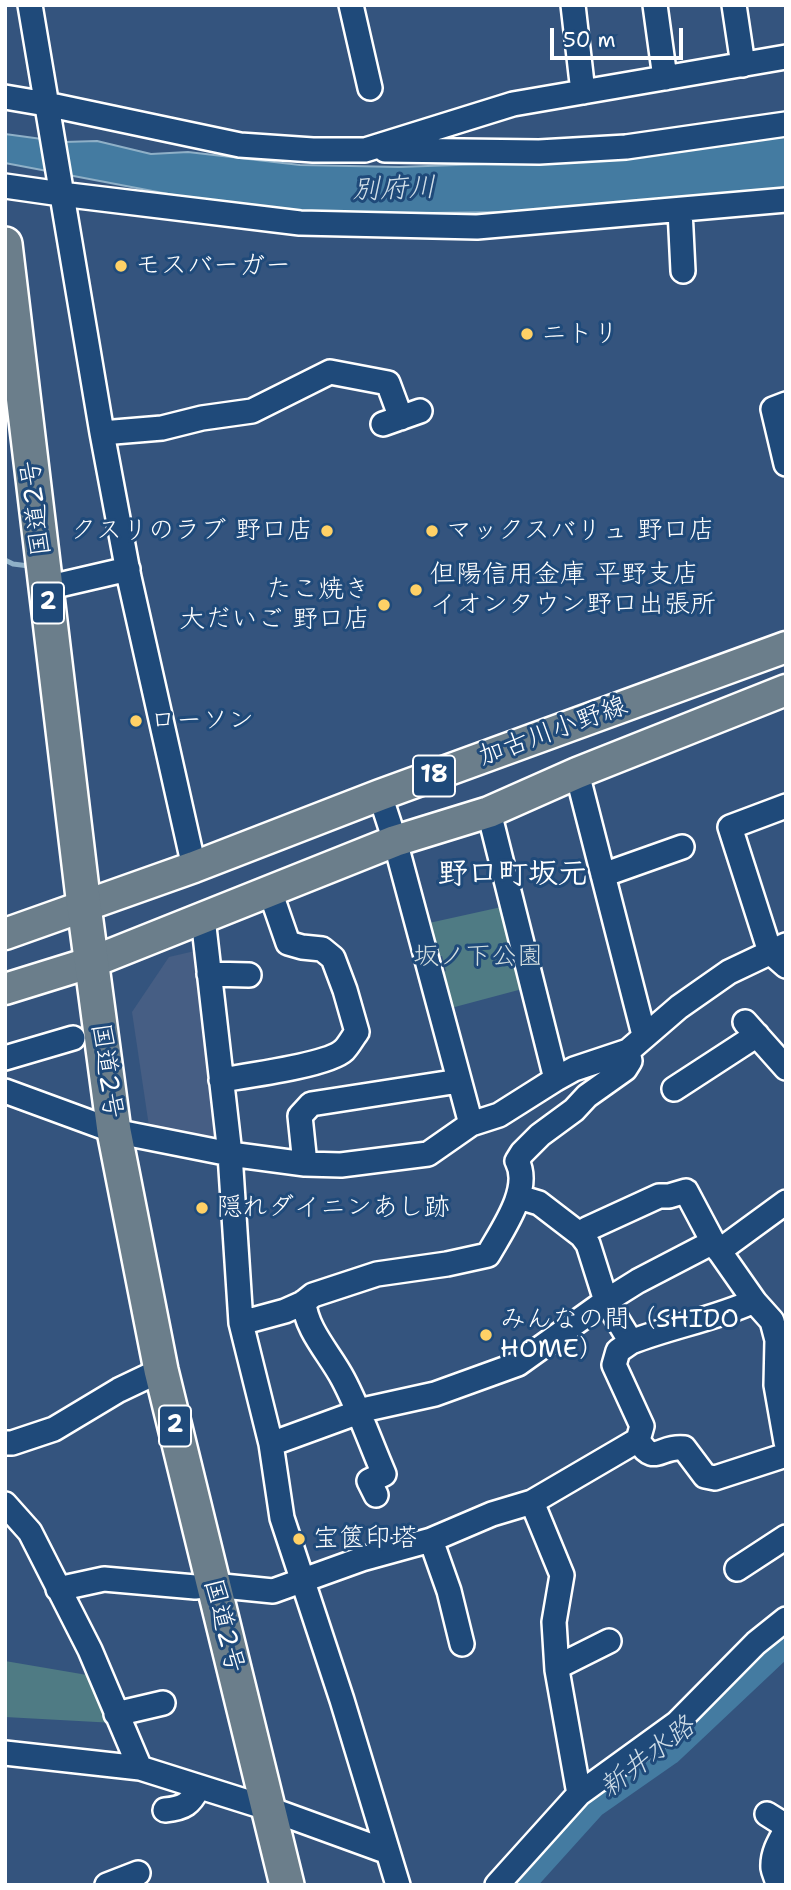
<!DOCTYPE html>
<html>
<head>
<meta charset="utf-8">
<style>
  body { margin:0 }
  #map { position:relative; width:791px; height:1890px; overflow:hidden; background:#34547e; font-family:"Shantell Sans",sans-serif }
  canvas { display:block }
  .frame { position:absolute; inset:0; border:7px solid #fff; pointer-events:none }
  .scale { position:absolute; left:550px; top:28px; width:133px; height:32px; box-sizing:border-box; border:4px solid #fff; border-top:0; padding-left:9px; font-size:21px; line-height:24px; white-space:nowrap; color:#fff; -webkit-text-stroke:5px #1f4a7a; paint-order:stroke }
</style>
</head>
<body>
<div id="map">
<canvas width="791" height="1890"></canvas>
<div class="frame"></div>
<div class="scale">50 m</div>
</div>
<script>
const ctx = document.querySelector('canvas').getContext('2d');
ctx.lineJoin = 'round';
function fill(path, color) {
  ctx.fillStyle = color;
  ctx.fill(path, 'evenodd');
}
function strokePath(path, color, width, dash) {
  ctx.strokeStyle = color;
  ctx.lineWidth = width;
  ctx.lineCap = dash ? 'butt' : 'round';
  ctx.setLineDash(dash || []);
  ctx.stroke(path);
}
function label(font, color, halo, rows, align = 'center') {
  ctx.font = font + ' "Shantell Sans","Klee One",sans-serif';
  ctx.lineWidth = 6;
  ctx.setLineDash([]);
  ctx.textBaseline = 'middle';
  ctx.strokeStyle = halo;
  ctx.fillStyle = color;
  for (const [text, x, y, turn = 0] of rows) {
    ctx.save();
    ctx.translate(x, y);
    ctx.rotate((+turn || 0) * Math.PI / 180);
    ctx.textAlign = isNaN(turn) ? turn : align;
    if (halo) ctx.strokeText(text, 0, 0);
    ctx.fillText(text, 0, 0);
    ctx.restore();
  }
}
fill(new Path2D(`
  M 199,950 L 220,1147 L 150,1133 L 132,1012 L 169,957 Z`), '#465e84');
fill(new Path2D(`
  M 506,906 L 526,988 L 451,1008 L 442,973 L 446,971 L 442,956 L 437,956 L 429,923 Z
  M 5,1661 L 93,1676 L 115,1723 L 5,1717 Z`), '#4f7b84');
const water = new Path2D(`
  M 5,134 L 64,142 L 97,141 L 151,154 L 188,152 L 300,165 L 399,167 L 542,162 L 786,134 L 786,192 L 679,203 L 505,212 L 345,214 L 299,212 L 242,208 L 5,163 Z`);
fill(water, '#447ba1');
strokePath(water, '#8fb0c7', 2);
strokePath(new Path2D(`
  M 5,560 L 13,564 L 29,566`), '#8fb0c7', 5);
strokePath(new Path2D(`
  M 517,1885 L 591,1803 L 667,1750 L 786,1638`), '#447ba1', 32);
const minor = new Path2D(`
  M 30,5 L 102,433 L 129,577 L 194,867
  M 351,5 L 370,88
  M 573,5 L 583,92
  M 655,5 L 665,78
  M 734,5 L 743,65
  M 5,97 L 46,104 L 240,145 L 313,150 L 365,150 L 513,104 L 786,57
  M 385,150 L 539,152 L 626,147 L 786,124
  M 5,186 L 61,194 L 300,223 L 477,227 L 786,200
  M 680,210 L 683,271
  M 786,404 L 773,409 L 786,464
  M 383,424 L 420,411
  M 102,433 L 162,428 L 202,418 L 252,411 L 330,372 L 388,383 L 401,418
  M 46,588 L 128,569
  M 577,773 L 644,1035
  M 380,795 L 395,841 L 471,1124
  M 786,806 L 730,827 L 770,952 L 786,966
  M 489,812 L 556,1079
  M 603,875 L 682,847
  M 203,918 L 230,1154 L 241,1323 L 271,1444 L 282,1518 L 342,1700 L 398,1885
  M 209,974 L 249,975
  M 745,1022 L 786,1068
  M 5,1058 L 73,1038
  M 221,1080 C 245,1076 329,1065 344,1050 C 349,1045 353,1037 357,1032 L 345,990 L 333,958 L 322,949 L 302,947 L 288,943 L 270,891
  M 674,1089 L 757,1035
  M 5,1091 L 114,1131 L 230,1154 L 305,1164 L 341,1165 L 428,1154 L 471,1124 L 499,1115 L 556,1079 L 574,1069 L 628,1051 L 679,1007 L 729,972 L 786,945
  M 305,1164 L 300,1116 L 311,1104 L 459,1081
  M 519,1197 L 539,1203 L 582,1236 L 588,1244 L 606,1301 L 631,1342 L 618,1351 L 614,1365 L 642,1426 L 638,1440 L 532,1502 L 562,1575 L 554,1622 L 557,1670 L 579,1794
  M 582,1236 L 587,1229 L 659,1196 L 669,1196 L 686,1191 L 713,1242 L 755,1302 L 772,1321 L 777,1340 L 776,1385 L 786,1442
  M 719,1251 L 786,1202
  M 304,1302 C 306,1330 330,1354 343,1379 C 359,1409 370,1442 384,1474 L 369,1481 L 376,1495
  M 241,1323 L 285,1311 L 303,1303 L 313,1295 L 377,1274 L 447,1264 L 488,1255 C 502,1230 532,1189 517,1161 L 522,1153 L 540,1135 L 574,1110 L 587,1096 L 625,1069 L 630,1061 L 628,1051
  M 631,1342 C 672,1326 715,1319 754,1301
  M 638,1440 C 654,1467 660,1445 684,1448 L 705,1476 L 715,1478 L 786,1455
  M 5,1443 L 12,1443 L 54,1429 L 119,1390 L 161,1370
  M 271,1444 L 367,1409 L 435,1394 L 518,1364 L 606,1301 L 638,1281 L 713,1242
  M 5,1504 L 30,1532 L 90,1650 L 140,1768
  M 431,1540 L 449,1591 L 462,1644
  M 737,1569 L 786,1537
  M 58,1589 L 104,1579 L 195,1587 L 213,1585 L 273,1591 L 362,1559 L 431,1540 L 492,1514 L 532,1502
  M 557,1667 L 609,1641
  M 116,1714 L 163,1703
  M 5,1753 L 140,1768 L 267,1808 L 388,1852
  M 165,1810 C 185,1808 190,1804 199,1787
  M 767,1814 L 786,1826
  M 107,1885 L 138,1873
  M 497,1885 L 579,1794 L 677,1723 L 756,1643 L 786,1619
  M 778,1885 C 777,1878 774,1874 773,1868 C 772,1854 779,1842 786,1830`);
const major = new Path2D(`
  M 5,934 L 194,867 L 380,795 L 786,647
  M 5,989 L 92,962 L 395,841 L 489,812 L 577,773 L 786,690`);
const highway = new Path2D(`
  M 5,244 L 84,906 L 114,1131 L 161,1370 L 287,1885`);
strokePath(minor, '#fff', 28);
strokePath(major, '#fff', 35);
strokePath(highway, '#fff', 38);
strokePath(minor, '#1f4a7a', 23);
strokePath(major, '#6b7e8b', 30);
strokePath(highway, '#6b7e8b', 33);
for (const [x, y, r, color] of [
  [121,266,7,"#ffd166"],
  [527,334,7,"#ffd166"],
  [327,531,7,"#ffd166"],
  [432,531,7,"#ffd166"],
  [416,590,7,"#ffd166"],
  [384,605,7,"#ffd166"],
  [136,721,7,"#ffd166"],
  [202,1208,7,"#ffd166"],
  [486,1335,7,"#ffd166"],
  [299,1539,7,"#ffd166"]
]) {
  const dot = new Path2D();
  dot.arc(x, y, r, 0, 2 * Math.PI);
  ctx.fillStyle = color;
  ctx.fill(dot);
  strokePath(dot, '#1f4a7a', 2.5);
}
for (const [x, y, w] of [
  [48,603,32],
  [434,776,42],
  [175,1426,32]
]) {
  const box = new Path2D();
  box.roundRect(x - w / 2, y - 20.5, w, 41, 5);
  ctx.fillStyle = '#1f4a7a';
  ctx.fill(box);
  strokePath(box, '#fff', 2);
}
label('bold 24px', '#fff', null, [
  ["2",48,603],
  ["18",434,776],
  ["2",175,1426]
]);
label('26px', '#fff', '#1f4a7a', [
  ["モスバーガー",135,266],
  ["ニトリ",541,334],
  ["クスリのラブ 野口店",313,531,"right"],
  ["マックスバリュ 野口店",446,531],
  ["但陽信用金庫 平野支店",430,575],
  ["イオンタウン野口出張所",430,605],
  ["たこ焼き",370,590,"right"],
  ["大だいご 野口店",370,620,"right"],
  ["ローソン",150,721],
  ["隠れダイニンあし跡",216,1208],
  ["みんなの間（SHIDO",500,1320],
  ["HOME）",500,1350],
  ["宝篋印塔",313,1539]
], 'left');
label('26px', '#fff', '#1f4a7a', [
  ["国道2号",37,508,-97],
  ["加古川小野線",553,732,-20],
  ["国道2号",106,1071,82],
  ["国道2号",223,1626,76]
]);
label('26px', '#d3dee0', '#1f4a7a', [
  ["坂ノ下公園",478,957]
]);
label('italic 28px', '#d0dee8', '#1f4a7a', [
  ["別府川",394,190,-2],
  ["新井水路",648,1758,-38]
]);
label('bold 30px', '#fff', '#1f4a7a', [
  ["野口町坂元",513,875]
]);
</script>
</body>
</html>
